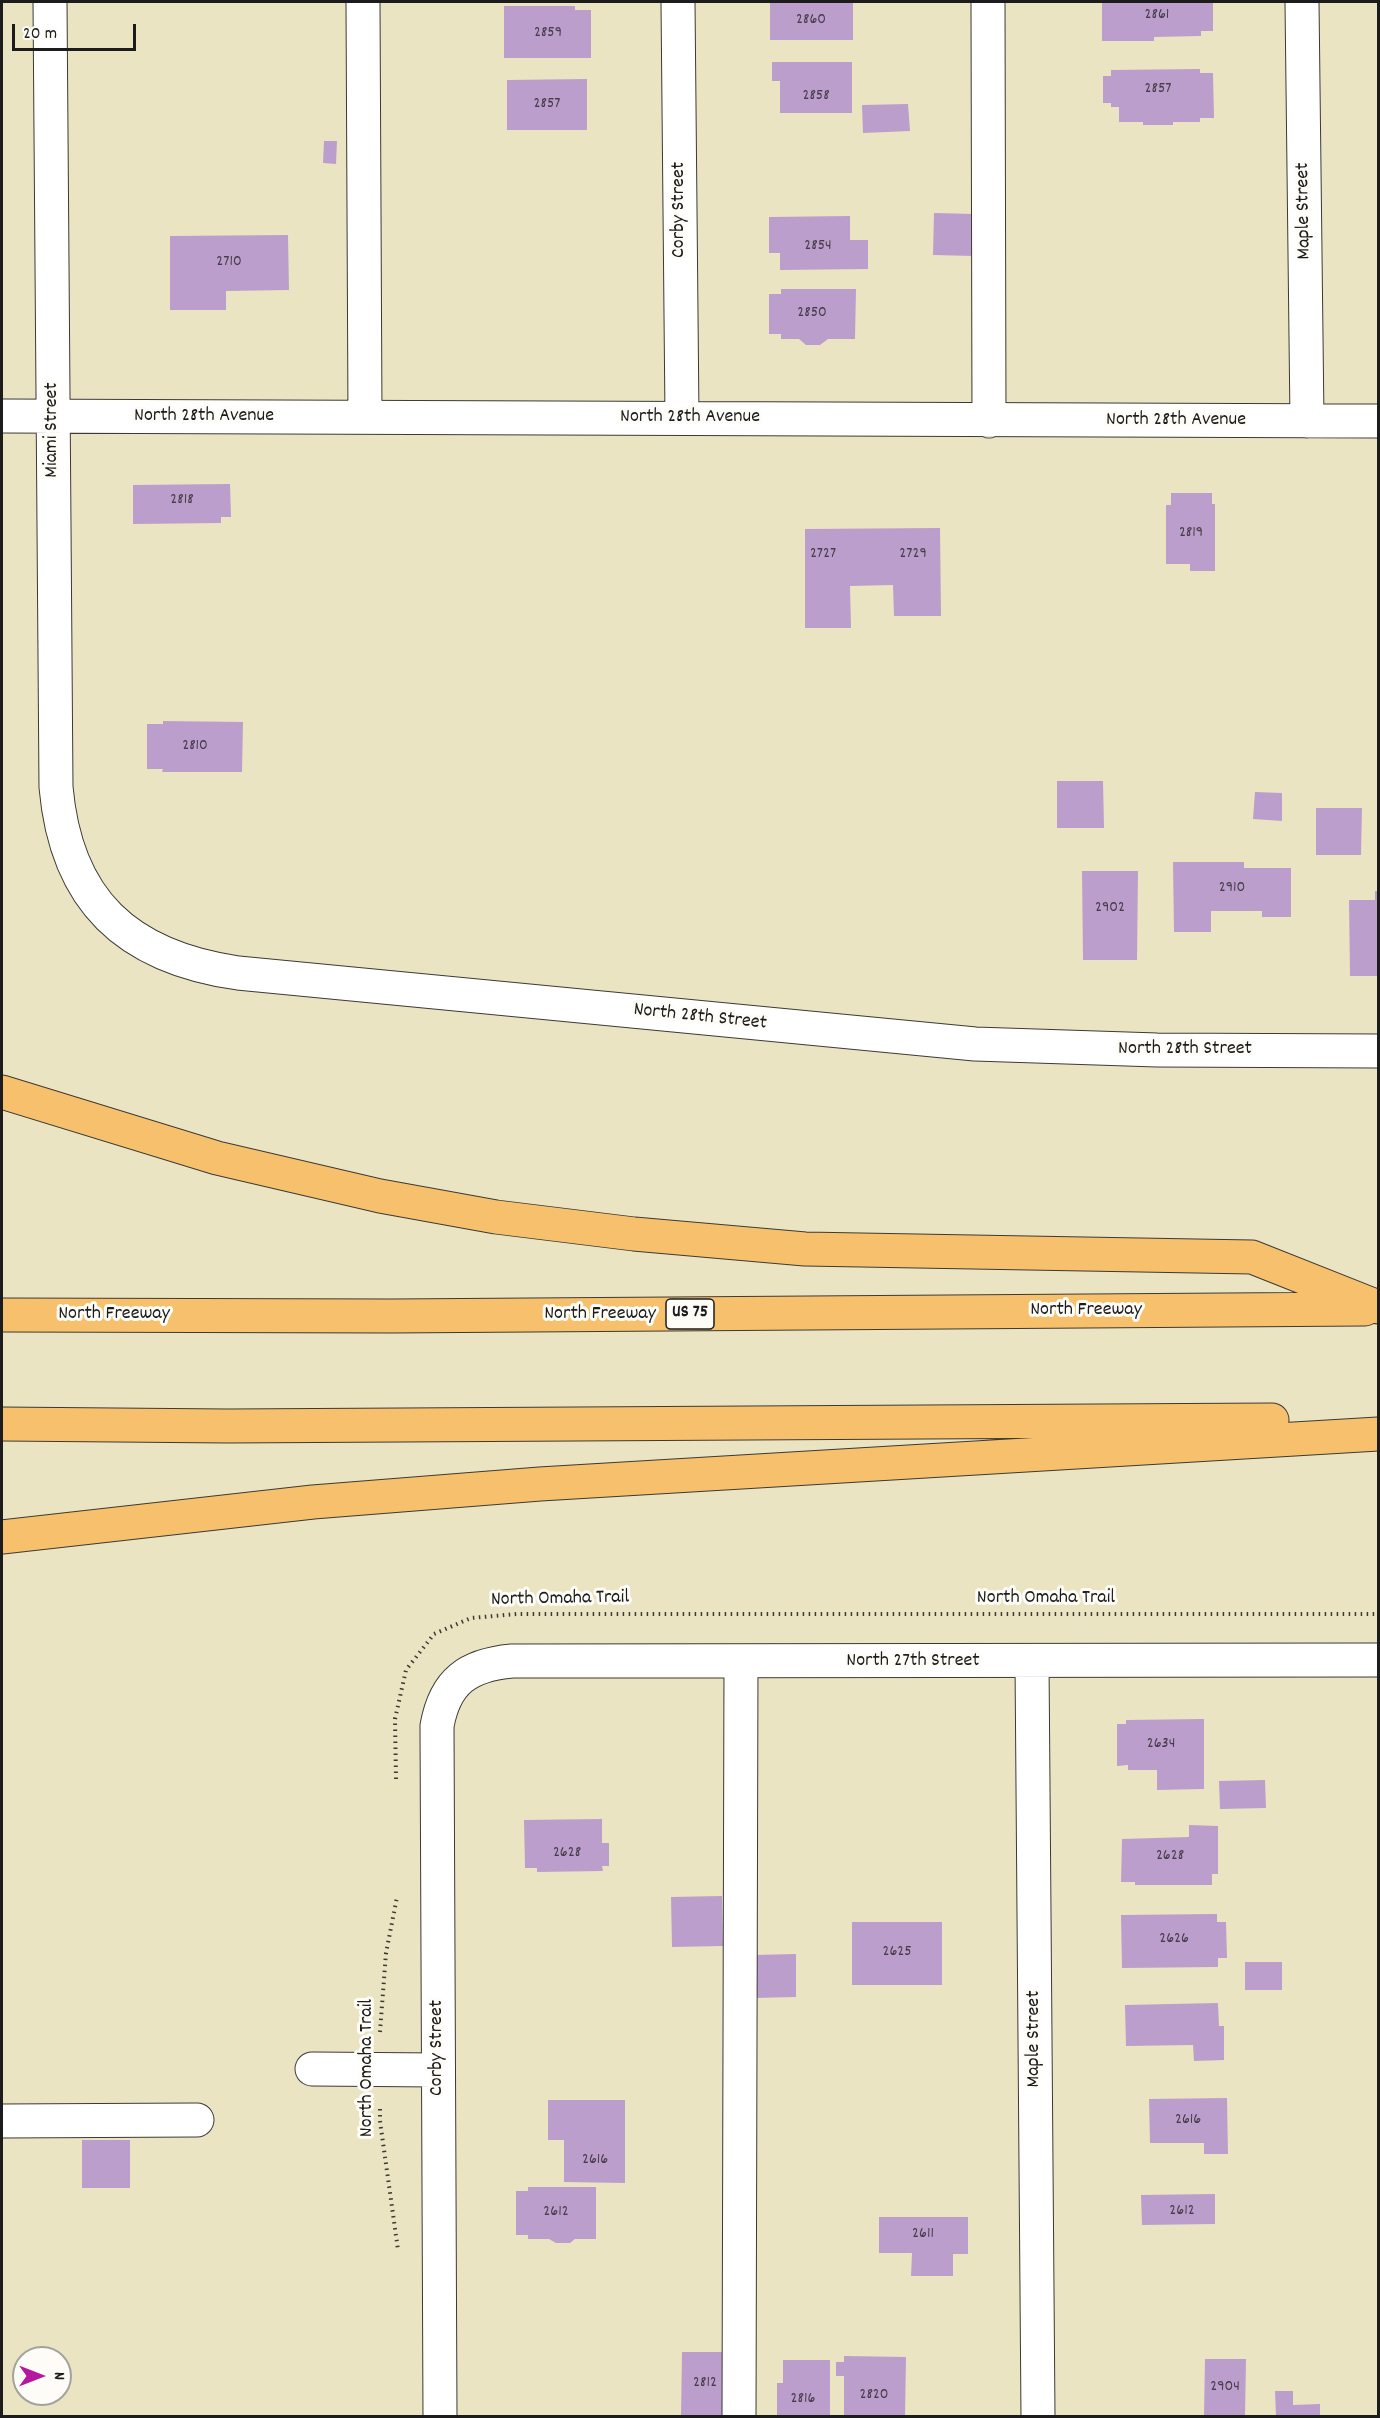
<!DOCTYPE html>
<html>
<head>
<meta charset="utf-8">
<style>
  body { margin:0 }
  #map { position:relative; width:1380px; height:2418px; overflow:hidden; background:#ebe4c3; font-family:Dekko,sans-serif }
  canvas { display:block }
  .frame { position:absolute; inset:0; border:3px solid #1c1c1c; pointer-events:none }
  .north { position:absolute; left:12px; top:2346px; width:60px; height:60px; box-sizing:border-box; background:#fdfcf7; border:2px solid #a3a29f; border-radius:50%; rotate:90deg; font-size:16px; font-weight:700; line-height:24px; text-align:center; color:#1c1c1c }
  .north::after { content:''; display:block; margin:auto; width:21px; height:27px; background:#b5179e; clip-path:polygon(50% 0,100% 100%,50% 72%,0 100%) }
  .scale { position:absolute; left:12px; top:24px; width:124px; height:27px; box-sizing:border-box; border:3px solid #1c1c1c; border-top:0; padding-left:8px; font-size:18px; line-height:21px; white-space:nowrap; color:#1c1c1c; -webkit-text-stroke:4px #fdfcf7; paint-order:stroke }
</style>
</head>
<body>
<div id="map">
<canvas width="1380" height="2418"></canvas>
<div class="frame"></div>
<div class="north">N</div>
<div class="scale">20 m</div>
</div>
<script>
const ctx = document.querySelector('canvas').getContext('2d');
ctx.lineJoin = 'round';
function fill(path, color) {
  ctx.fillStyle = color;
  ctx.fill(path, 'evenodd');
}
function strokePath(path, color, width, dash) {
  ctx.strokeStyle = color;
  ctx.lineWidth = width;
  ctx.lineCap = dash ? 'butt' : 'round';
  ctx.setLineDash(dash || []);
  ctx.stroke(path);
}
function label(font, color, halo, rows, align = 'center') {
  ctx.font = font + ' Dekko,sans-serif';
  ctx.lineWidth = 6;
  ctx.setLineDash([]);
  ctx.textBaseline = 'middle';
  ctx.strokeStyle = halo;
  ctx.fillStyle = color;
  for (const [text, x, y, turn = 0] of rows) {
    ctx.save();
    ctx.translate(x, y);
    ctx.rotate((+turn || 0) * Math.PI / 180);
    ctx.textAlign = isNaN(turn) ? turn : align;
    if (halo) ctx.strokeText(text, 0, 0);
    ctx.fillText(text, 0, 0);
    ctx.restore();
  }
}
fill(new Path2D(`
  M 770,2 L 853,2 L 853,40 L 770,40 Z
  M 1102,2 L 1213,2 L 1213,31 L 1201,31 L 1201,36 L 1154,37 L 1154,41 L 1102,41 Z
  M 504,6 L 575,6 L 575,10 L 591,10 L 591,58 L 504,58 Z
  M 772,62 L 852,62 L 852,113 L 780,113 L 780,81 L 772,81 Z
  M 1200,69 L 1200,73 L 1213,73 L 1214,118 L 1200,118 L 1200,122 L 1173,122 L 1173,125 L 1143,125 L 1143,122 L 1119,122 L 1119,107 L 1111,107 L 1111,103 L 1103,103 L 1103,76 L 1111,76 L 1111,70 Z
  M 587,79 L 587,130 L 507,130 L 507,80 Z
  M 908,104 L 910,131 L 863,133 L 862,105 Z
  M 324,141 L 337,141 L 336,164 L 323,163 Z
  M 934,213 L 975,214 L 975,256 L 933,255 Z
  M 850,216 L 850,240 L 868,240 L 868,269 L 780,270 L 780,253 L 769,253 L 769,217 Z
  M 288,235 L 289,290 L 226,291 L 226,310 L 170,310 L 170,236 Z
  M 781,289 L 856,289 L 855,339 L 828,339 L 820,345 L 806,345 L 799,339 L 781,339 L 781,334 L 769,334 L 769,294 L 781,294 Z
  M 230,484 L 231,517 L 221,517 L 221,523 L 133,524 L 133,485 Z
  M 1171,493 L 1212,493 L 1212,504 L 1215,504 L 1215,571 L 1190,571 L 1190,564 L 1166,564 L 1166,505 L 1171,505 Z
  M 940,528 L 941,616 L 894,616 L 893,585 L 850,586 L 851,628 L 805,628 L 805,529 Z
  M 163,721 L 243,722 L 242,772 L 162,772 L 163,769 L 147,769 L 147,724 L 163,724 Z
  M 1057,781 L 1103,781 L 1104,828 L 1057,828 Z
  M 1255,792 L 1282,793 L 1282,821 L 1253,819 Z
  M 1316,808 L 1362,808 L 1361,855 L 1316,855 Z
  M 1173,862 L 1244,862 L 1244,868 L 1291,868 L 1291,917 L 1262,917 L 1262,911 L 1211,911 L 1211,932 L 1174,932 Z
  M 1082,871 L 1138,871 L 1137,960 L 1083,960 Z
  M 1375,891 L 1378,891 L 1378,976 L 1350,976 L 1349,900 L 1375,900 Z
  M 1204,1719 L 1204,1789 L 1157,1790 L 1157,1770 L 1128,1770 L 1128,1765 L 1117,1766 L 1117,1724 L 1126,1724 L 1126,1720 Z
  M 1265,1780 L 1266,1808 L 1220,1809 L 1219,1781 Z
  M 602,1819 L 602,1843 L 609,1843 L 609,1866 L 602,1866 L 603,1871 L 537,1872 L 537,1868 L 525,1868 L 524,1820 Z
  M 1189,1825 L 1218,1826 L 1218,1874 L 1212,1874 L 1212,1885 L 1135,1885 L 1135,1882 L 1121,1882 L 1122,1839 L 1189,1837 Z
  M 722,1896 L 723,1946 L 672,1947 L 671,1897 Z
  M 1217,1914 L 1217,1922 L 1226,1922 L 1227,1958 L 1218,1958 L 1218,1967 L 1122,1968 L 1121,1915 Z
  M 852,1922 L 942,1922 L 942,1985 L 852,1985 Z
  M 796,1954 L 796,1997 L 754,1998 L 754,1955 Z
  M 1245,1962 L 1282,1962 L 1282,1990 L 1245,1990 Z
  M 1218,2003 L 1219,2026 L 1224,2026 L 1224,2060 L 1194,2061 L 1193,2045 L 1126,2046 L 1125,2005 Z
  M 1227,2098 L 1228,2154 L 1204,2154 L 1204,2143 L 1150,2143 L 1149,2099 Z
  M 548,2100 L 625,2100 L 625,2183 L 564,2182 L 564,2140 L 548,2140 Z
  M 82,2140 L 130,2140 L 130,2188 L 82,2188 Z
  M 528,2187 L 596,2187 L 596,2239 L 575,2239 L 570,2243 L 556,2243 L 549,2239 L 528,2239 L 528,2235 L 516,2235 L 516,2191 L 528,2191 Z
  M 1215,2194 L 1215,2224 L 1142,2225 L 1141,2195 Z
  M 879,2217 L 968,2217 L 968,2254 L 953,2254 L 953,2276 L 911,2276 L 912,2253 L 879,2253 Z
  M 682,2352 L 728,2352 L 728,2416 L 681,2416 Z
  M 844,2356 L 906,2357 L 905,2416 L 844,2416 L 844,2376 L 836,2376 L 836,2362 L 844,2362 Z
  M 1205,2359 L 1246,2359 L 1245,2416 L 1204,2416 Z
  M 783,2360 L 830,2360 L 830,2416 L 777,2416 L 777,2383 L 783,2383 Z
  M 1275,2391 L 1293,2391 L 1293,2405 L 1320,2404 L 1320,2416 L 1276,2416 Z`), '#bb9ecb');
const minor = new Path2D(`
  M 50,2 L 56,787 C 66,901 127,957 238,973 L 975,1044 L 1157,1050 L 1378,1051
  M 363,2 L 365,417
  M 678,2 L 682,418
  M 988,2 L 989,421
  M 1302,2 L 1307,421
  M 2,416 L 1378,421
  M 1032,1661 L 1038,2416
  M 312,2069 L 438,2070
  M 2,2121 L 197,2120
  M 440,2416 L 437,1726 C 445,1681 468,1665 512,1661 L 1378,1660
  M 739,2416 L 741,1662`);
const highway = new Path2D(`
  M 2,1092 L 217,1158 L 380,1196 L 496,1217 L 634,1234 L 805,1249 L 1252,1257 L 1378,1307
  M 2,1315 L 392,1316 L 1365,1309
  M 2,1424 L 228,1426 L 1272,1420
  M 2,1537 L 313,1502 L 540,1484 L 1378,1434`);
strokePath(minor, '#3b3a35', 35);
strokePath(highway, '#3b3a35', 35);
strokePath(new Path2D(`
  M 396,1779 L 395,1719 L 406,1670 L 434,1634 L 471,1618 L 517,1614 L 1378,1614
  M 380,2032 L 386,1953 L 397,1897
  M 380,2109 L 380,2121 L 398,2250`), '#3b3a35', 4, [1.5, 4.5]);
strokePath(minor, '#fff', 33);
strokePath(highway, '#f7c06c', 33);
label('16px', '#443c48', null, [
  ["2861",1157,16],
  ["2860",811,21],
  ["2859",548,34],
  ["2857",1158,90],
  ["2858",816,97],
  ["2857",547,105],
  ["2854",818,247],
  ["2710",229,263],
  ["2850",812,314],
  ["2818",182,501],
  ["2819",1191,534],
  ["2727",823,555],
  ["2729",913,555],
  ["2810",195,747],
  ["2910",1232,889],
  ["2902",1110,909],
  ["2634",1161,1745],
  ["2628",567,1854],
  ["2628",1170,1857],
  ["2626",1174,1940],
  ["2625",897,1953],
  ["2616",1188,2121],
  ["2616",595,2161],
  ["2612",1182,2212],
  ["2612",556,2213],
  ["2611",923,2235],
  ["2812",705,2384],
  ["2904",1225,2388],
  ["2820",874,2396],
  ["2816",803,2400]
]);
for (const [x, y, w] of [
  [690,1314,48]
]) {
  const box = new Path2D();
  box.roundRect(x - w / 2, y - 15, w, 30, 4.5);
  ctx.fillStyle = '#fdfcf7';
  ctx.fill(box);
  strokePath(box, '#1c1c1c', 1.5);
}
label('bold 18px', '#1c1c1c', null, [
  ["US 75",690,1314]
]);
label('20px', '#1c1c1c', '#fdfcf7', [
  ["Corby Street",680,210,-90],
  ["Maple Street",1305,211,-91],
  ["North 28th Avenue",204,417],
  ["North 28th Avenue",690,418],
  ["North 28th Avenue",1176,421],
  ["Miami Street",53,430,-90],
  ["North 28th Street",700,1018,6],
  ["North 28th Street",1185,1050],
  ["North Freeway",1086,1311],
  ["North Freeway",114,1315],
  ["North Freeway",600,1315],
  ["North Omaha Trail",1046,1599],
  ["North Omaha Trail",560,1600,-1],
  ["North 27th Street",913,1662],
  ["Maple Street",1035,2039,-90],
  ["Corby Street",438,2048,-90],
  ["North Omaha Trail",368,2068,-90]
]);
</script>
</body>
</html>
